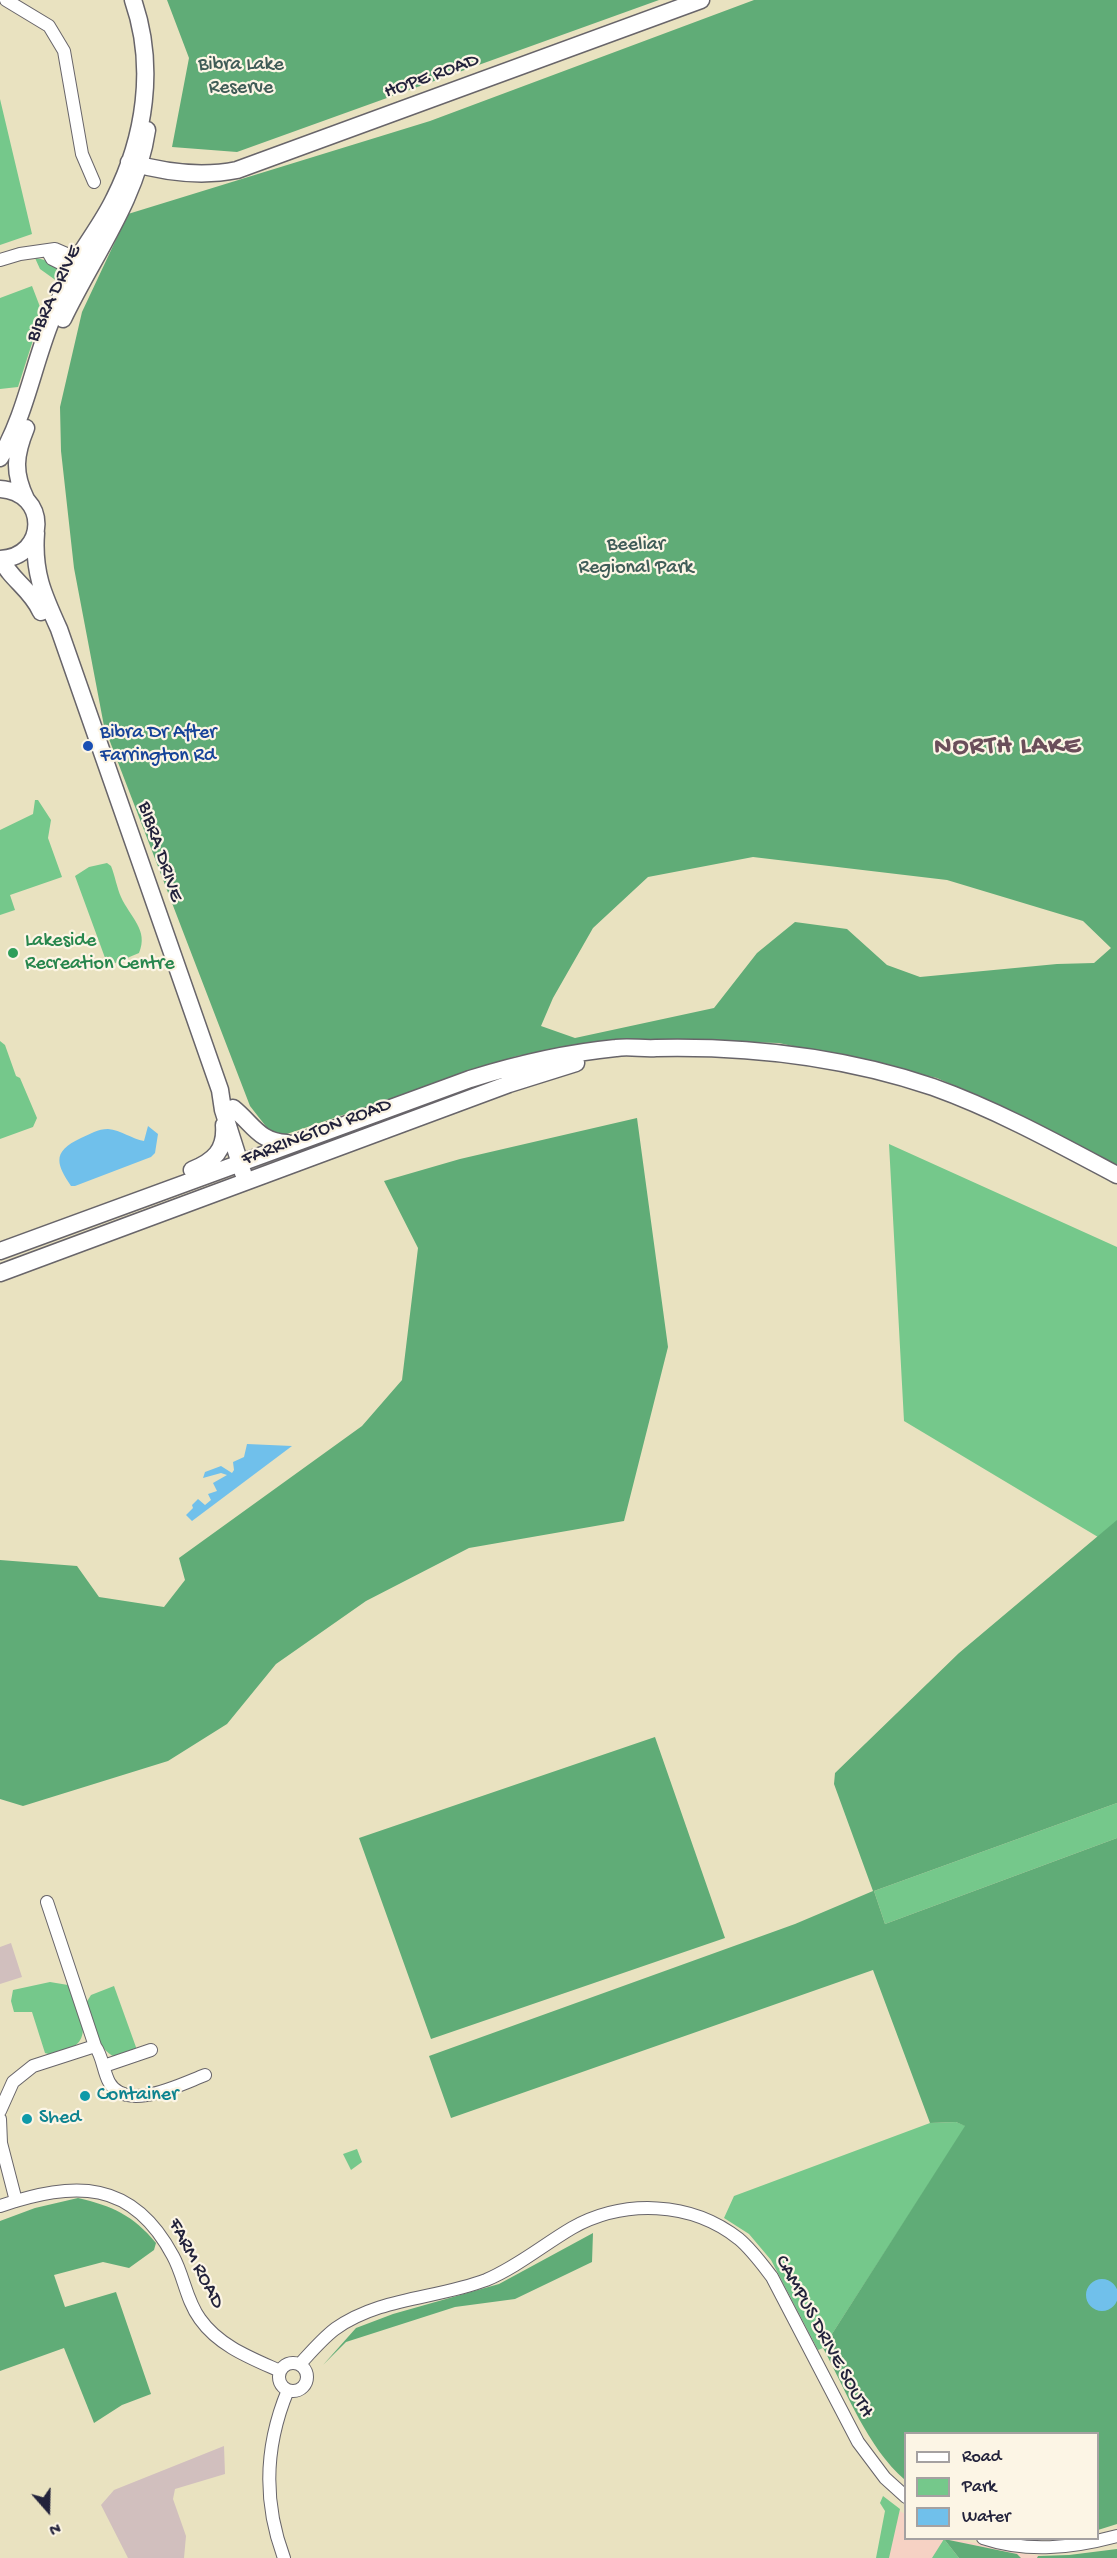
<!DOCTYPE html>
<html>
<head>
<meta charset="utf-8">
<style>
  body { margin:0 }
  #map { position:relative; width:1117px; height:2558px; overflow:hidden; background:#e9e2c0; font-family:"Gochi Hand",sans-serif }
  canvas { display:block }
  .legend { position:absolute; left:904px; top:2432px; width:195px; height:108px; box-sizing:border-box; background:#fcf5e5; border:2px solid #a5a1a1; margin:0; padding:8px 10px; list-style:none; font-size:18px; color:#22223b }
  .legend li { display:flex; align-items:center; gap:12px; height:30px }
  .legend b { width:30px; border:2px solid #a5a1a1 }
  .north { position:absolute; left:18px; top:2480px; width:60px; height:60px; -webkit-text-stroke:4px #fcf5e5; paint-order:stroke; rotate:160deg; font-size:16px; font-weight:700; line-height:24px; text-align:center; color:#22223b }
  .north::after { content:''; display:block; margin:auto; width:21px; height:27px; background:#22223b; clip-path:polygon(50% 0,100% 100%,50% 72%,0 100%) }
</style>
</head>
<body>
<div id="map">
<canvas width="1117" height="2558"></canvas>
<ul class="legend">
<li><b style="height:8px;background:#fff"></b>Road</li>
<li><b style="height:16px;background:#75c88b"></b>Park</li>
<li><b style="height:16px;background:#70c0eb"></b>Water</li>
</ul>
<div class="north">N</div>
</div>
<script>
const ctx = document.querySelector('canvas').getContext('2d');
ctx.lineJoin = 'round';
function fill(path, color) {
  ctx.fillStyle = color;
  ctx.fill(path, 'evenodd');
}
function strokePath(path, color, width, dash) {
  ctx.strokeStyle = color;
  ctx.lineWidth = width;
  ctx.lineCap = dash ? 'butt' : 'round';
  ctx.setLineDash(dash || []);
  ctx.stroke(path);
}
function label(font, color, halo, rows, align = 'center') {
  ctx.font = font + ' "Gochi Hand",sans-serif';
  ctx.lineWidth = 4.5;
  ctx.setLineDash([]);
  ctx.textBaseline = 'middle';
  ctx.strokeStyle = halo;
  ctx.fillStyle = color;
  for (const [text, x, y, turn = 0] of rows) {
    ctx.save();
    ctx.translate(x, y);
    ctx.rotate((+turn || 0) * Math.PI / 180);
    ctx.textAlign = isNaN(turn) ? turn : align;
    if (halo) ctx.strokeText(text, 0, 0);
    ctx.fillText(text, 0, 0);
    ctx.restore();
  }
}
fill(new Path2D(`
  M 890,2506 L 905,2514 L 906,2538 L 955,2539 L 1024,2554 L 1067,2558 L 881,2558 Z`), '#f6d2c4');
fill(new Path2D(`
  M 11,1943 L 22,1977 L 0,1984 L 0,1947 Z
  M 224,2446 L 225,2474 L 175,2489 L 173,2499 L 186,2536 L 184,2558 L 128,2558 L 101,2505 L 114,2490 Z`), '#d1bfbe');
fill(new Path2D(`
  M 0,99 L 32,234 L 0,245 Z
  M 35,258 C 51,260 62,268 61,284 L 40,269 Z
  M 32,286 L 42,312 L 18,387 L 0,389 L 0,298 Z
  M 35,800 L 38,800 L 51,820 L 48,838 L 62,877 L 10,895 L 15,910 L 0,915 L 0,830 L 33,814 Z
  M 107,863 L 111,866 C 115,876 117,888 121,897 C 130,917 149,930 139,953 L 108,966 L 75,876 L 89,867 Z
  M 0,1041 L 5,1045 L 16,1076 L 20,1078 L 37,1118 L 33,1127 L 0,1139 Z
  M 889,1144 L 1117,1247 L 1117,1521 L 1098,1537 L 904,1421 Z
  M 1117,1803 L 1117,1838 L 885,1924 L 874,1891 Z
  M 50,1982 L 68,1985 C 76,2005 98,2039 67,2050 C 59,2053 53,2056 45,2053 L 32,2012 L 14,2012 L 11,2001 L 13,1990 Z
  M 114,1986 L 137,2050 L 115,2057 C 96,2049 93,2021 86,2003 L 91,1995 Z
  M 956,2122 L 966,2126 L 823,2348 L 818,2350 L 771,2260 L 749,2234 L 724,2218 L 734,2196 L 930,2123 Z
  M 357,2149 L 362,2162 L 351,2170 L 343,2154 Z
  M 883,2496 L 900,2509 L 889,2558 L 876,2558 L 885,2511 L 880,2503 Z
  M 944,2539 L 959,2558 L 932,2558 Z`), '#75c88b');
fill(new Path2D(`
  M 167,0 L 659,0 L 237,152 L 172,147 L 189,58 Z
  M 754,0 L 1117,0 L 1117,1166 L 1012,1112 L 937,1078 L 779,1043 L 634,1039 L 517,1056 L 275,1138 L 250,1106 L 104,726 L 74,568 L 61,451 L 60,407 L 82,312 L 128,214 L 430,121 ZM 753,857 L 947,880 L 1083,921 L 1111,948 L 1094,963 L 1057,964 L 920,977 L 887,965 L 847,929 L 795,922 L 757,953 L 714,1008 L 575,1038 L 541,1026 L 553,998 L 593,928 L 648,877 Z
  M 637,1118 L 668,1347 L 624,1521 L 469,1548 L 366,1601 L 276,1664 L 227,1724 L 168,1761 L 23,1806 L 0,1799 L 0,1560 L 77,1566 L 99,1597 L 164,1607 L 185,1580 L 179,1558 L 362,1426 L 402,1380 L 418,1248 L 384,1181 L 460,1159 Z
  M 1117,1520 L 1117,1803 L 874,1891 L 885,1924 L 1117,1838 L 1117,2524 L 1098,2530 L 1098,2434 L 906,2434 L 905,2480 C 867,2447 847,2392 823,2348 L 965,2126 L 956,2122 L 930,2123 L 873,1970 L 451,2118 L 429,2056 L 795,1924 L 873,1891 L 834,1784 L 835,1773 L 959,1653 Z
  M 655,1737 L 725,1938 L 431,2039 L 359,1838 Z
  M 78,2198 C 112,2206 133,2215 156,2243 L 154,2250 L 129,2268 L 103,2262 L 54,2275 L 65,2307 L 116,2292 L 151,2394 L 122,2405 L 94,2423 L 64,2348 L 0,2371 L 0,2221 L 35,2208 Z
  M 593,2233 L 592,2262 L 515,2299 L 455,2307 L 346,2342 L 323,2365 L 356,2328 L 393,2314 L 499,2284 Z
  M 944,2539 L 1017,2554 L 1021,2558 L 959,2558 Z
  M 1117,2549 L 1117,2558 L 1037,2558 L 1038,2556 L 1069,2555 Z`), '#60ac77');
fill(new Path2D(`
  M 148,1126 L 158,1134 L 155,1153 L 151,1157 L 75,1186 L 71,1186 C 55,1163 53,1151 81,1138 C 90,1134 98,1129 108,1129 C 121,1130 132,1139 144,1141 Z
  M 247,1444 L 292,1446 L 192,1521 L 186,1515 L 193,1508 L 192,1505 L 198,1499 L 205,1505 L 211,1500 L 208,1494 L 217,1491 L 213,1483 L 227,1475 L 221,1473 L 203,1478 L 205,1472 L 221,1466 L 232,1473 L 234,1470 L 233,1462 L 244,1457 Z
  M1086 2295a16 16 0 1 1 32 0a16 16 0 1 1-32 0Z`), '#70c0eb');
const street = new Path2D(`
  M 6,0 L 49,26 L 64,51 L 82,154 L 94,182
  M 48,252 L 52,259 L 78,272
  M 0,260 L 20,254 L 55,249 L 85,262
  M 47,1902 L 95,2046
  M 104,2066 L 151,2050
  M 0,2111 L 13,2082 L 33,2066 L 95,2046 C 103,2057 103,2071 109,2082 C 126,2113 181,2084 205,2075
  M 0,2119 L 1,2143 L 16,2201
  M 0,2206 C 75,2181 132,2179 173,2256 C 184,2276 186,2300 200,2319 C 219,2346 251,2358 280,2371
  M279 2377a14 14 0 1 1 28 0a14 14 0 1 1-28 0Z
  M 300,2364 C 311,2352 322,2339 335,2329 C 380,2297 436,2299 486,2280 C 517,2267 543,2245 572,2228 C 624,2199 691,2201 739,2239 C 752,2250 762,2264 772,2277 L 858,2442 L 885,2478 L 906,2497
  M 983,2538 C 1028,2553 1072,2548 1117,2536
  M 284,2558 C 263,2502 265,2445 288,2390`);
const secondary = new Path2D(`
  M 129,162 C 163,172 202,177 237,170 L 701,0
  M 63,319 C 93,256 137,199 147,130
  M 26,428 C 15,455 13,472 26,499
  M 0,458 C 25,416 33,366 51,321 C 60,300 67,277 78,258 C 90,238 104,220 114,199 C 145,138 156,66 133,0
  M 0,489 C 49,492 48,557 0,559
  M 36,533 C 33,572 43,594 59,629 L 220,1090 L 223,1110 L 243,1173
  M 2,560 C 10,579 31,589 41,612
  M 233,1108 C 254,1125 258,1141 287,1143
  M 192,1170 C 214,1161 226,1150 224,1125
  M 0,1251 L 470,1079 C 518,1064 565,1053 616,1048 C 629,1046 643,1049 656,1048 C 750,1046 844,1057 933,1087 C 997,1110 1057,1143 1117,1175
  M 0,1273 L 509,1084 L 576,1063`);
strokePath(street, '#68656a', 14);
strokePath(secondary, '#68656a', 19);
strokePath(street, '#fff', 12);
strokePath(secondary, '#fff', 16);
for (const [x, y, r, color] of [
  [88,746,6,"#1a4fb4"],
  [13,953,6,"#2e9e5b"],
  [85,2096,6,"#0f9aa8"],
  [27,2119,6,"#0f9aa8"]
]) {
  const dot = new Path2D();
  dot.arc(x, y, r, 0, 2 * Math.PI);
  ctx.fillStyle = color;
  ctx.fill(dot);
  strokePath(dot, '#fcf5e5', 2);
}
label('20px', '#3f5c57', '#fcf5e5', [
  ["Bibra Lake",241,66],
  ["Reserve",241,89],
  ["Beeliar",636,546],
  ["Regional Park",636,569]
]);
label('20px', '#22223b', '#fcf5e5', [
  ["HOPE ROAD",432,77,-20],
  ["BIBRA DRIVE",55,294,-65],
  ["BIBRA DRIVE",159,852,71],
  ["FARRINGTON ROAD",317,1133,-21],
  ["FARM ROAD",195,2264,62],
  ["CAMPUS DRIVE SOUTH",823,2337,61]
]);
label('20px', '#164399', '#fcf5e5', [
  ["Bibra Dr After",100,734],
  ["Farrington Rd",100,757]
], 'left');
label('20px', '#27864d', '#fcf5e5', [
  ["Lakeside",25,942],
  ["Recreation Centre",25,965]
], 'left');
label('20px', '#0d838f', '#fcf5e5', [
  ["Container",97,2096],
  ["Shed",39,2119]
], 'left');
ctx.letterSpacing = '1.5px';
label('bold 26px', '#6a4e5a', '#fcf5e5', [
  ["NORTH LAKE",1008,748]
]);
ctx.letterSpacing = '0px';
</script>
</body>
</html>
